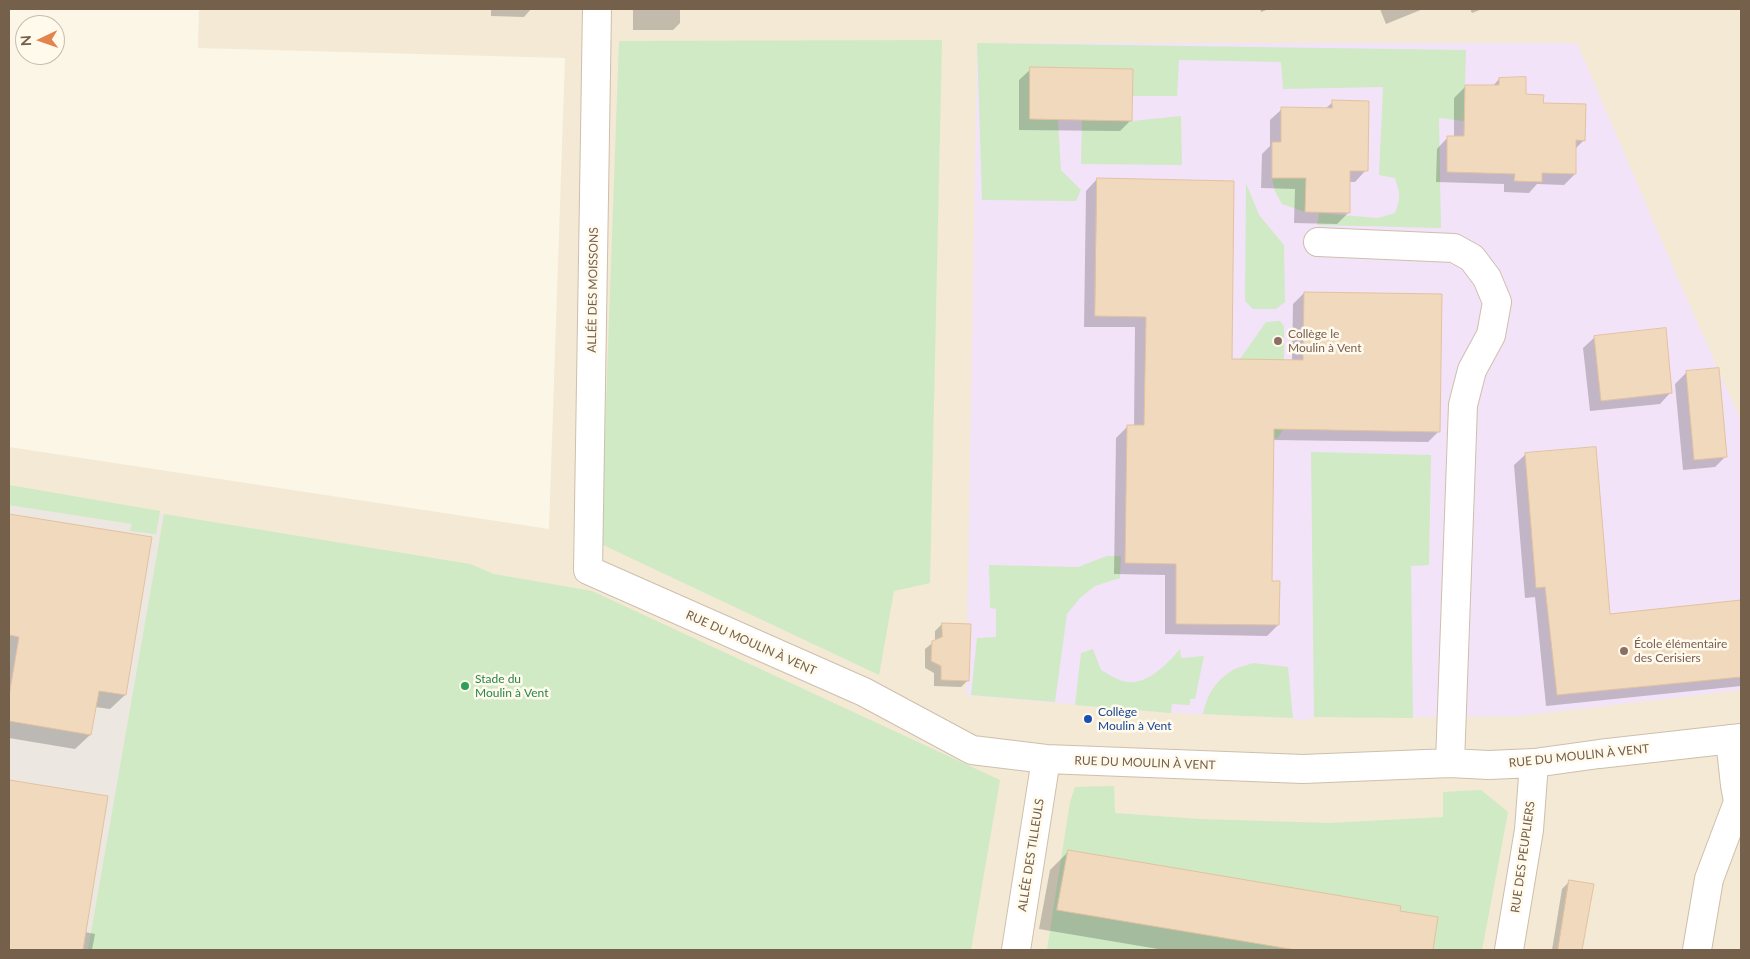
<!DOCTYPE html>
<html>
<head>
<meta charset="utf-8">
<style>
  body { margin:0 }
  #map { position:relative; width:1750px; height:959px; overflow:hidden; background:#fcf6e6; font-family:Lato,sans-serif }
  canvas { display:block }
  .frame { position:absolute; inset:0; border:10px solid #75604b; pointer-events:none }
  .north { position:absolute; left:15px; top:15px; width:50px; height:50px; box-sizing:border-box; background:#fffaec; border:1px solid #c8bcac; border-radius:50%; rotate:267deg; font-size:14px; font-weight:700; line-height:20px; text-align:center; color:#75604b }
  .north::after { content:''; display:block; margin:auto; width:18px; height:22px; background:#e3834e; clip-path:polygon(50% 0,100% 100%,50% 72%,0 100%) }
</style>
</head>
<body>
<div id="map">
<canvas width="1750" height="959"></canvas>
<div class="frame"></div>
<div class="north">N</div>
</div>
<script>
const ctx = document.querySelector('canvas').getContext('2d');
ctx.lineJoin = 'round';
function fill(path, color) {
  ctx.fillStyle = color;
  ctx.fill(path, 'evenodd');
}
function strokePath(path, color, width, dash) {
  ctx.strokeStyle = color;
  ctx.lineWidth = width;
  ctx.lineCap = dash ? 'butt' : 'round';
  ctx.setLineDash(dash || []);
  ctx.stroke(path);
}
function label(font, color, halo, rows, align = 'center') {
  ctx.font = font + ' Lato,sans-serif';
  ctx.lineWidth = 5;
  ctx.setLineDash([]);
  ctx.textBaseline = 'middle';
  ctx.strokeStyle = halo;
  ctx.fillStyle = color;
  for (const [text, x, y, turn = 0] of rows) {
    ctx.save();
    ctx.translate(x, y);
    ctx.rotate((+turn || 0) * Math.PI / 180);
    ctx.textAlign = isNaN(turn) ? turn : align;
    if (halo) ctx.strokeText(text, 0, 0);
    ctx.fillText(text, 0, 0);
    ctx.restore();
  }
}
fill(new Path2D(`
  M 199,9 L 1741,9 L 1741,950 L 9,950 L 9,447 L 549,529 L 565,58 L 198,48 Z`), '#f3e9d5');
fill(new Path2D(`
  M 9,487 L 164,514 L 88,950 L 9,950 Z`), '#ece7e0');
fill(new Path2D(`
  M 977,43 L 1577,43 L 1679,281 L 1741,421 L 1741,690 L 1521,716 L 1451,717 L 1314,717 L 1301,721 L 1292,718 L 1171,713 L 966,695 Z`), '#f3e3f8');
fill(new Path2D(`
  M 942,40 L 930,583 L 894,591 L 879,675 L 601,544 L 619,41 Z
  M 977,43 L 1466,50 L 1464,121 L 1439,118 L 1441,228 L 1317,225 L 1319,213 L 1378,218 L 1395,213 C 1401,198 1400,193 1395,178 L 1379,175 L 1383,87 L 1283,89 L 1281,62 L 1179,60 L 1177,96 L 1133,96 L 1132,69 L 1030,67 L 1030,119 L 1058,120 L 1061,170 L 1081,190 L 1076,201 L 982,200 Z
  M 1181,116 L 1182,165 L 1081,164 L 1082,120 L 1132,121 Z
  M 1272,178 L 1306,178 L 1305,212 L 1282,204 L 1275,191 Z
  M 1246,183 L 1259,215 L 1284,245 L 1285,302 L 1276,309 L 1253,309 L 1245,301 Z
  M 1280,321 L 1284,326 L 1284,428 L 1278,438 L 1242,436 L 1266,360 L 1240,359 L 1266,322 Z
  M 1311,452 L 1431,455 L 1429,565 L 1411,566 L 1413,718 L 1314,717 Z
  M 9,485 L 160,511 L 156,534 L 130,531 L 132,524 L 9,505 Z
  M 164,514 L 470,564 L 494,574 L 592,591 L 1000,780 L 971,950 L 88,950 Z
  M 1107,556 L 1121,556 L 1120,578 L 1095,586 L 1080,598 L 1067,614 L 1055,702 L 971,695 L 977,638 L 996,637 L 996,609 L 990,608 L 989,565 L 1078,567 Z
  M 1093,649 L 1101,670 C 1108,674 1119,681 1127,682 C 1149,684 1166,665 1180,649 L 1181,658 L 1204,656 L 1195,699 L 1190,699 L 1190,705 L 1172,704 L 1171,713 L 1075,705 L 1081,653 Z
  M 1253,663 L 1288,667 L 1293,718 L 1203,714 C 1206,697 1215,681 1230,672 C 1236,667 1246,666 1253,663 Z
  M 1114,786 L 1115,813 L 1199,819 L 1329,823 L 1443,817 L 1443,792 L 1481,790 L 1508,812 L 1482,950 L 1047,950 L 1070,802 L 1075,787 Z`), '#cfeac5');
fill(new Path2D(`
  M 491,9 L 531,9 L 524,17 L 491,16 Z
  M 633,9 L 680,9 L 680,23 L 673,30 L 633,30 Z
  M 1260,9 L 1269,9 L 1261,12 Z
  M 1380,9 L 1423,9 L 1386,24 Z
  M 1470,9 L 1482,9 L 1472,13 Z
  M 1031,69 L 1131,120 L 1120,131 L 1019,130 L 1019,80 Z
  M 1499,79 L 1542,105 L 1584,140 L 1575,149 L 1575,174 L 1564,185 L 1537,184 L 1529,193 L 1504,192 L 1504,184 L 1436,182 L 1437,149 L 1448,137 L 1454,137 L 1454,98 L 1466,86 L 1492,87 Z
  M 1333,102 L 1366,170 L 1355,182 L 1349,182 L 1349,212 L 1337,224 L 1294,223 L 1295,189 L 1261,188 L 1262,154 L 1270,146 L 1270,120 L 1282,109 L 1325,109 Z
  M 1097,179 L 1231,360 L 1292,361 L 1293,304 L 1304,293 L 1439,431 L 1428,442 L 1272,440 L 1270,582 L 1278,625 L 1267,636 L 1165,634 L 1165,575 L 1114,574 L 1116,438 L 1128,426 L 1134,427 L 1135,327 L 1084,327 L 1086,191 Z
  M 1595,337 L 1671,392 L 1660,404 L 1590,411 L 1583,348 Z
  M 1686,373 L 1726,456 L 1715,467 L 1683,470 L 1675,384 Z
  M 1526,454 L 1609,615 L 1741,601 L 1741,686 L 1546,706 L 1535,597 L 1525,598 L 1514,465 Z
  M 9,515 L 151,538 L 125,695 L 110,709 L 95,707 L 90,735 L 75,749 L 9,738 Z
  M 942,624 L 968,680 L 961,687 L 934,686 L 934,673 L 925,668 L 925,649 L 935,641 L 935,631 Z
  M 9,781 L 107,797 L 85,932 L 95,934 L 92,950 L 9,950 Z
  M 1069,851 L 1437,918 L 1432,950 L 1164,950 L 1039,929 L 1050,870 Z
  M 1570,881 L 1593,885 L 1581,950 L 1552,950 L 1562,889 Z`), '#0003');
const building = new Path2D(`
  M 1030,67 L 1133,69 L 1132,121 L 1030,119 Z
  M 1526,77 L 1526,94 L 1544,95 L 1543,103 L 1586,104 L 1585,141 L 1576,140 L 1576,174 L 1542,173 L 1542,182 L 1514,181 L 1515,174 L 1447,172 L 1447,136 L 1464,136 L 1465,85 L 1499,85 L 1499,78 Z
  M 1332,100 L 1369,101 L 1368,171 L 1350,171 L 1350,213 L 1305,212 L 1306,178 L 1272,178 L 1272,142 L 1281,142 L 1281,107 L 1332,108 Z
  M 1097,178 L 1234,181 L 1232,359 L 1303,360 L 1304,292 L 1442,294 L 1440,432 L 1274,429 L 1272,581 L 1280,581 L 1279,625 L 1176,624 L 1176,564 L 1125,563 L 1127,425 L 1144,425 L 1146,317 L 1095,316 Z
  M 1666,328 L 1672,393 L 1601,401 L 1594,336 Z
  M 1719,368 L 1727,457 L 1694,460 L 1686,371 Z
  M 1596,447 L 1610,614 L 1741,600 L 1741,677 L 1557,695 L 1545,587 L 1536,588 L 1525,453 Z
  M 9,514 L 152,537 L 126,695 L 99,691 L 91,735 L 9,721 L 9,696 L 19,637 L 9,635 Z
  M 942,623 L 971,624 L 969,681 L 941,680 L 941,666 L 931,661 L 932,641 L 942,637 Z
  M 9,780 L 108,796 L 83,950 L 9,950 Z
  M 1068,850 L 1401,906 L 1400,911 L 1438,917 L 1433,950 L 1296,950 L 1057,910 Z
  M 1569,880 L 1594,884 L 1582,950 L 1558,950 Z`);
fill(building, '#f1d9be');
strokePath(building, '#e3c29f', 1);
const minor = new Path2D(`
  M 597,9 L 588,570 L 864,692 L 972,750 L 1046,759 L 1303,769 L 1450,763 L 1489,765 L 1534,763 L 1599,754 L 1741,738
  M 1318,242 L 1454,248 L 1472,258 L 1487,278 L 1497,302 L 1491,335 L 1472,370 L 1463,405 L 1450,763
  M 1730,739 L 1735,785 L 1741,818
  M 1016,950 L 1046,759
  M 1509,950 L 1529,830 L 1534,763
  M 1697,950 L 1709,879 L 1738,802`);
strokePath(minor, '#cebfac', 30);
strokePath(minor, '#fff', 28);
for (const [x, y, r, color] of [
  [1278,341,5,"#8d6e63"],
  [1624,651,5,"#8d6e63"],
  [465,686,5,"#2e9e5b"],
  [1088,719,5,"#1a4fb4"]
]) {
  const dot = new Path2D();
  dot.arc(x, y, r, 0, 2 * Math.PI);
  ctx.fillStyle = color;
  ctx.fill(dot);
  strokePath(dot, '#fffaec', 2);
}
label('12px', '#75604b', '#fffaec', [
  ["ALLÉE DES MOISSONS",593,290,-89],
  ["RUE DU MOULIN À VENT",751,643,24],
  ["RUE DU MOULIN À VENT",1579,756,-6],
  ["RUE DU MOULIN À VENT",1145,763,2],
  ["ALLÉE DES TILLEULS",1031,855,-81],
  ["RUE DES PEUPLIERS",1523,857,-82]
]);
label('12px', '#785e54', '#fffaec', [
  ["Collège le",1288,334],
  ["Moulin à Vent",1288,348],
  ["École élémentaire",1634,644],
  ["des Cerisiers",1634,658]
], 'left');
label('12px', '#27864d', '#fffaec', [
  ["Stade du",475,679],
  ["Moulin à Vent",475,693]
], 'left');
label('12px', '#164399', '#fffaec', [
  ["Collège",1098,712],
  ["Moulin à Vent",1098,726]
], 'left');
</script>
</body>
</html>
